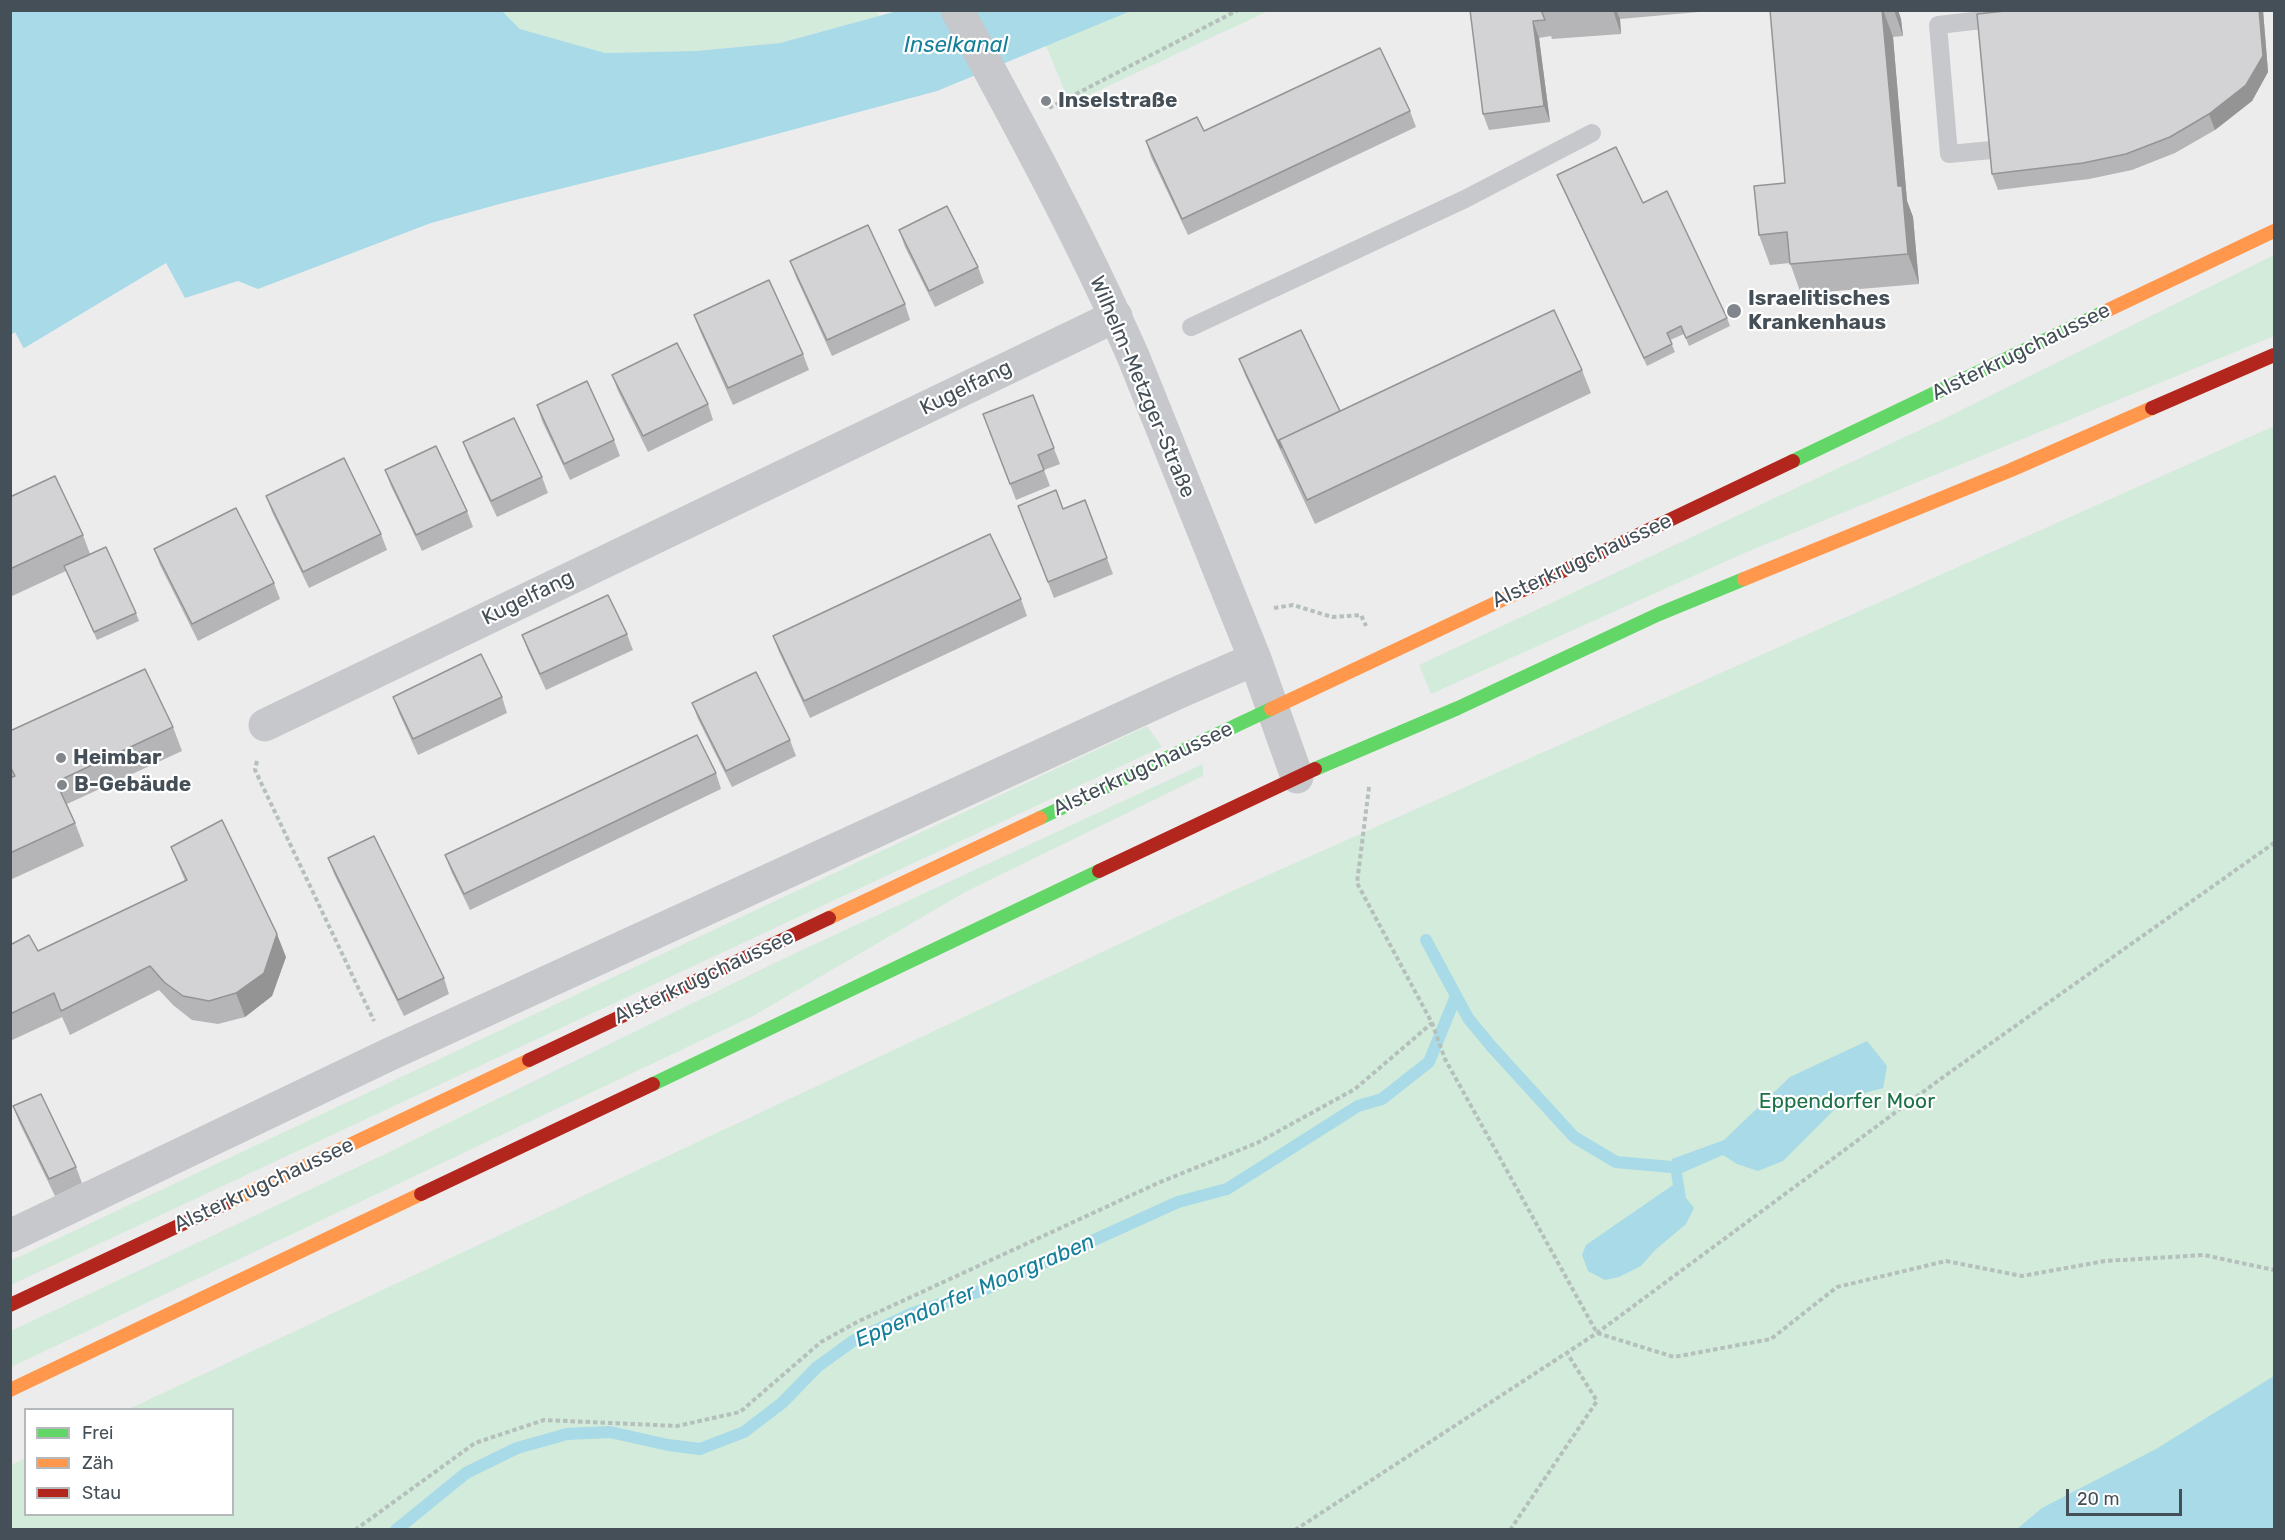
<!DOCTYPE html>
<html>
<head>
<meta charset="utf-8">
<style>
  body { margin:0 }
  #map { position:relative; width:2285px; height:1540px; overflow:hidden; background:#edecec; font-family:Rubik,sans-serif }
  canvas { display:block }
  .frame { position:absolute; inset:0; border:12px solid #454f57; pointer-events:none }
  .legend { position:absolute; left:24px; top:1408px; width:210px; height:108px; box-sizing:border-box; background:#fff; border:2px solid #b5b9bc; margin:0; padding:8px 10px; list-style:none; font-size:18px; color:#454f57 }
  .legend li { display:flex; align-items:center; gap:12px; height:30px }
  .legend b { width:30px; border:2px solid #b5b9bc }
  .scale { position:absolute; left:2066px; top:1489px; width:116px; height:27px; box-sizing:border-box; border:3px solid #454f57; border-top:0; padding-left:8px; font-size:18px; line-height:21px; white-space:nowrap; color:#454f57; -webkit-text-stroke:4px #fff; paint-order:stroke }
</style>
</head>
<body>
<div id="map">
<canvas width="2285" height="1540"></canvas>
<div class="frame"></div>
<ul class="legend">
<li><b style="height:8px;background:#63d668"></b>Frei</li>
<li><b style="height:8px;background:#ff974d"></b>Zäh</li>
<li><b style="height:8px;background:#b3261e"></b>Stau</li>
</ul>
<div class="scale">20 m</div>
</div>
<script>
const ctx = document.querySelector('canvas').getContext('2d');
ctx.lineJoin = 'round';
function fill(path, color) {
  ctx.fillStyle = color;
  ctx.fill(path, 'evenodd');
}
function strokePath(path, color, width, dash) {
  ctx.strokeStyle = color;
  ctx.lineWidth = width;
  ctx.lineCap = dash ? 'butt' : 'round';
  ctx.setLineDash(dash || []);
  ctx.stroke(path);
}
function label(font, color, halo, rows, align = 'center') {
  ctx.font = font + ' Rubik,sans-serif';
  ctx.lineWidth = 4.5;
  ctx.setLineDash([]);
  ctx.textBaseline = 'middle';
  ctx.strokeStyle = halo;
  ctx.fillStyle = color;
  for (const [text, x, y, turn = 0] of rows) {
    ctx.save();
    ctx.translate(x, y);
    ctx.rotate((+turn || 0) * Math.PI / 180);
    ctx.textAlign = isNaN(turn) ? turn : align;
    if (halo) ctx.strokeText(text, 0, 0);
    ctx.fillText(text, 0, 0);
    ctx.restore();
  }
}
fill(new Path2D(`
  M 876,10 L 879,16 L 780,43 L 696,51 L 604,53 L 520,29 L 502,11 Z
  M 1131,11 L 1268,11 L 1070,104 L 1046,46 Z
  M 2274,255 L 2274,336 L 1742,554 L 1431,694 L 1419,665 L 1941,420 Z
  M 2274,426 L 2274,1529 L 11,1529 L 11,1465 L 25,1458 L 26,1514 L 232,1514 L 232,1410 L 129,1409 L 1230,892 Z
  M 1147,726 L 1162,747 L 11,1285 L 10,1261 Z
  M 1203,764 L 1203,776 L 967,891 L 753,1016 L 11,1367 L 11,1331 L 383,1155 L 787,957 Z`), '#d2ebdb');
fill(new Path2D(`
  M 10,11 L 502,11 L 520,29 L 605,53 L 696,51 L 780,43 L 897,11 L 1131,11 L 937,91 L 717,150 L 503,203 L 431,223 L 258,289 L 238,281 L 185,298 L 166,263 L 11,356 Z
  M 1867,1041 L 1887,1066 L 1883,1088 L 1851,1097 L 1834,1110 L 1783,1161 L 1758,1171 L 1737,1164 L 1723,1155 L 1682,1173 L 1686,1198 L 1694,1208 L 1686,1224 L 1655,1250 L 1641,1266 L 1619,1277 L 1605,1280 L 1588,1271 L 1582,1255 L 1586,1245 L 1673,1185 L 1671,1173 L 1672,1159 L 1724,1140 L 1790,1077 Z
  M 2274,1376 L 2274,1529 L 2017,1529 L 2042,1508 L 2156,1449 Z`), '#a8dae7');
fill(new Path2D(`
  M 15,332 L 25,351 L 10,359 L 11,335 Z`), '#edecec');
strokePath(new Path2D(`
  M 1426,940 L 1468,1018 L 1491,1046 L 1574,1137 L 1616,1162 L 1671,1167
  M 396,1530 L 466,1473 L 517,1448 L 567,1434 L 610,1432 L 668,1445 L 700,1449 L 744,1432 L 782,1403 L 817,1367 L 853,1341 L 913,1313 L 986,1289 L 1178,1202 L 1227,1189 L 1358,1106 L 1382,1099 L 1429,1062 L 1456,996`), '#a8dae7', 12);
strokePath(new Path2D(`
  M 1049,108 L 1238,10
  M 1274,608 L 1293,605 L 1332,617 L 1361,615 L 1366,626
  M 257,761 L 255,770 L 374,1021
  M 1369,787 L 1357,883 L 1432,1023 L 1445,1059 L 1597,1333 L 1674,1357 L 1771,1339 L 1837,1287 L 1946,1261 L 2022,1276 L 2105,1261 L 2204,1255 L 2274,1270
  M 355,1530 L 475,1443 L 544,1420 L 677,1426 L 740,1412 L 821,1342 L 859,1321 L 1158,1183 L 1257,1143 L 1355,1089 L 1432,1023
  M 1295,1530 L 1597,1333 L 1946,1075 L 2274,843
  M 1510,1530 L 1597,1401 L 1567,1353`), '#b5c0bc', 4, [4.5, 3]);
strokePath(new Path2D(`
  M 2000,18 L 1938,25 L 1949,154 L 2013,148
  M 1191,327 L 1465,199 L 1592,133`), '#c6c8cb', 18);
strokePath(new Path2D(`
  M 957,10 C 1019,124 1081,238 1133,356 L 1255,659 L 1297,777
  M 265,725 L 1116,316
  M 10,1236 L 390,1054 L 1177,693 L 1255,659`), '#c6c8cb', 33);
strokePath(new Path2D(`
  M 1793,461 L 2106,311
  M 1315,769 L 1458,708 L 1659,614 L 1744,579
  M 1040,818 L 1271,709
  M 653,1084 L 1099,871`), '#63d668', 14);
strokePath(new Path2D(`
  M 2106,311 L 2274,231
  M 1744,579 L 2011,470 L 2152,408
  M 1271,709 L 1523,590
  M 829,918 L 1040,818
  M 227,1203 L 529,1060
  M 10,1390 L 421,1194`), '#ff974d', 14);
strokePath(new Path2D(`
  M 2152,408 L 2274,355
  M 1523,590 L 1793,461
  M 1099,871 L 1315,769
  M 529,1060 L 829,918
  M 421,1194 L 653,1084
  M 10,1305 L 227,1203`), '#b3261e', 14);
fill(new Path2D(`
  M 1470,10 L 1721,10 L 1620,19 L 1621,34 L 1552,39 L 1551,36 L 1539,38 L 1550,122 L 1489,130 L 1483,114 Z
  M 1770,10 L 1898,10 L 1901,19 L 1903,36 L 1893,37 L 1907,201 L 1913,217 L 1919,284 L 1801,294 L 1790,263 L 1770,265 L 1759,235 L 1785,183 Z
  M 2014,10 L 2263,10 L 2268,72 L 2252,101 L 2215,130 L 2175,153 L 2132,170 L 2089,179 L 1998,190 L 1992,174 Z
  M 1410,111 L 1416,127 L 1188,235 L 1151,157 L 1146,141 L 1204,131 Z
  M 1557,175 L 1643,203 L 1727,318 L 1730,326 L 1689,346 L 1684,334 L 1670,340 L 1675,352 L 1647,366 L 1560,183 Z
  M 899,230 L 978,267 L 984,283 L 935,307 L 905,247 Z
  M 790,261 L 905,304 L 910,320 L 832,356 L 796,277 Z
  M 694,315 L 803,354 L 809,370 L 733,405 L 700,331 Z
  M 1239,359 L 1340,411 L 1582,370 L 1591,393 L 1315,524 L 1245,375 Z
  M 612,375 L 708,404 L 713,420 L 648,452 L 618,391 Z
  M 1033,395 L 1060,464 L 1044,470 L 1050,486 L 1016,500 L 983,414 Z
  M 537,405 L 614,440 L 620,456 L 570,480 L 542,421 Z
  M 463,442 L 542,477 L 548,493 L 497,517 L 469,458 Z
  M 385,470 L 467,511 L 473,527 L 422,551 L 391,486 Z
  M 266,496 L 381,534 L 387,550 L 309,588 L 272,512 Z
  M 10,497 L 83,535 L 90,554 L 136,613 L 139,621 L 97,640 L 66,571 L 10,597 Z
  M 1085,500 L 1113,574 L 1054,598 L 1018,506 L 1063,509 Z
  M 154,549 L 274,583 L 280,599 L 198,641 L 160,565 Z
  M 1021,599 L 1027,616 L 810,718 L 779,652 L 773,636 Z
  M 627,634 L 633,650 L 546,690 L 528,651 L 522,635 Z
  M 393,697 L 502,697 L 507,713 L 418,755 L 399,713 Z
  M 692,703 L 790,740 L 796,756 L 732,787 L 698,719 Z
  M 173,727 L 182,751 L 67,804 L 75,823 L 84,846 L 10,880 L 10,778 L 13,777 L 10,771 L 10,731 Z
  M 716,773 L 721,789 L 470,910 L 451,871 L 445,855 Z
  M 171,847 L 286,957 L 272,996 L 245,1017 L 218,1024 L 192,1020 L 173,1005 L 159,990 L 70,1035 L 62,1017 L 10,1041 L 10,945 L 38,951 L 185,881 Z
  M 328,858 L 444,978 L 449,994 L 404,1016 L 334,874 Z
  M 13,1106 L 76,1167 L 82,1183 L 55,1196 L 19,1122 Z`), '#b5b5b7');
fill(new Path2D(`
  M 1613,10 L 1616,10 L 1620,19 L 1621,34 Z
  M 1882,10 L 1883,10 L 1893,37 L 1907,201 L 1913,217 L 1919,284 L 1908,254 L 1898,186 Z
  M 1894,10 L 1898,10 L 1901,19 L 1903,36 Z
  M 2259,10 L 2263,10 L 2268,72 L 2252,101 L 2215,130 L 2209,114 Z
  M 1533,21 L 1539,38 L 1550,122 L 1544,106 Z
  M 277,934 L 286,957 L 272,996 L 245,1017 L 236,993 Z`), '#949495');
const building = new Path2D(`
  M 1470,10 L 1541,10 L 1545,20 L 1533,21 L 1544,106 L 1483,114 Z
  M 1770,10 L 1882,10 L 1898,186 L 1902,186 L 1908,254 L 1790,264 L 1787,232 L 1759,235 L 1754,186 L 1785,183 Z
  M 2014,10 L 2259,10 L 2263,56 L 2246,85 L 2209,114 L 2170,137 L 2126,154 L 2083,163 L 1992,174 L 1977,14 Z
  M 1380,48 L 1410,111 L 1182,219 L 1146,141 L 1197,117 L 1204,131 Z
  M 1616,147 L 1643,203 L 1667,191 L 1727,318 L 1686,338 L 1681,326 L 1667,333 L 1672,344 L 1644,358 L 1557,175 Z
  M 947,206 L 978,267 L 929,291 L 899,230 Z
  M 868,225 L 905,304 L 827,340 L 790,261 Z
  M 769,280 L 803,354 L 728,388 L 694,315 Z
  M 1554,310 L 1582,370 L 1307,500 L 1279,440 Z
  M 1301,330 L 1340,411 L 1279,440 L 1281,448 L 1239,359 Z
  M 677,343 L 708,404 L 643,436 L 612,375 Z
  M 587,381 L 614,440 L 564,464 L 537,405 Z
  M 1033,395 L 1054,448 L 1038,455 L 1044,470 L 1010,484 L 983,414 Z
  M 514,418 L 542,477 L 491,501 L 463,442 Z
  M 436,446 L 467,511 L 416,535 L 385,470 Z
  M 344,458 L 381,534 L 303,572 L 266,496 Z
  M 55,476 L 83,535 L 10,569 L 10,497 Z
  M 1056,490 L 1063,509 L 1085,500 L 1107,558 L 1048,582 L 1018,506 Z
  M 236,508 L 274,583 L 192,624 L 154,549 Z
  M 990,534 L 1021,599 L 804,701 L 773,636 Z
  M 106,547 L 136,613 L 94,632 L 64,566 Z
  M 608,595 L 627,634 L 540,674 L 522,635 Z
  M 481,654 L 502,697 L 413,739 L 393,697 Z
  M 145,669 L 173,727 L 56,782 L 75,823 L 10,853 L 10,778 L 15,776 L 10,766 L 10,731 Z
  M 756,672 L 790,740 L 726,771 L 692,703 Z
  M 697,735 L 716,773 L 464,894 L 445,855 Z
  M 222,820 L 277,934 L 264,973 L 236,993 L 209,1001 L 183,996 L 164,982 L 150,966 L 61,1011 L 54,993 L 10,1014 L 10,945 L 29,935 L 38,951 L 187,880 L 171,847 Z
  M 374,836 L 444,978 L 398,1000 L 328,858 Z
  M 41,1094 L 76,1167 L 49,1179 L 13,1106 Z`);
fill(building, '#d3d3d5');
strokePath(building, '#949495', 1.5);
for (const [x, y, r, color] of [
  [1046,101,6,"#80868b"],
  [1734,311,8,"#80868b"],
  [61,758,6,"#80868b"],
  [62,785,6,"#80868b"]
]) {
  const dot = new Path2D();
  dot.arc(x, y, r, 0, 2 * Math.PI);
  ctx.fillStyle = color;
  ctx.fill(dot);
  strokePath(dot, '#fff', 2);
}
label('bold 21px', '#454f57', '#fff', [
  ["Inselstraße",1058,101],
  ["Israelitisches",1748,299],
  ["Krankenhaus",1748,323],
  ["Heimbar",73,758],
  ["B-Gebäude",74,785]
], 'left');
label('21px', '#454f57', '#fff', [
  ["Alsterkrugchaussee",2021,352,-26],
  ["Wilhelm-Metzger-Straße",1142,387,67],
  ["Kugelfang",966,388,-26],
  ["Alsterkrugchaussee",1582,561,-25],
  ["Kugelfang",528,598,-26],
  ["Alsterkrugchaussee",1143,769,-25],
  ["Alsterkrugchaussee",704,977,-25],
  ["Alsterkrugchaussee",264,1185,-25]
]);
label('21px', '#1c7246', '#fff', [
  ["Eppendorfer Moor",1847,1102]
]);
label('italic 22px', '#15809a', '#fff', [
  ["Inselkanal",956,46],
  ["Eppendorfer Moorgraben",975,1291,-23]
]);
</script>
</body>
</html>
